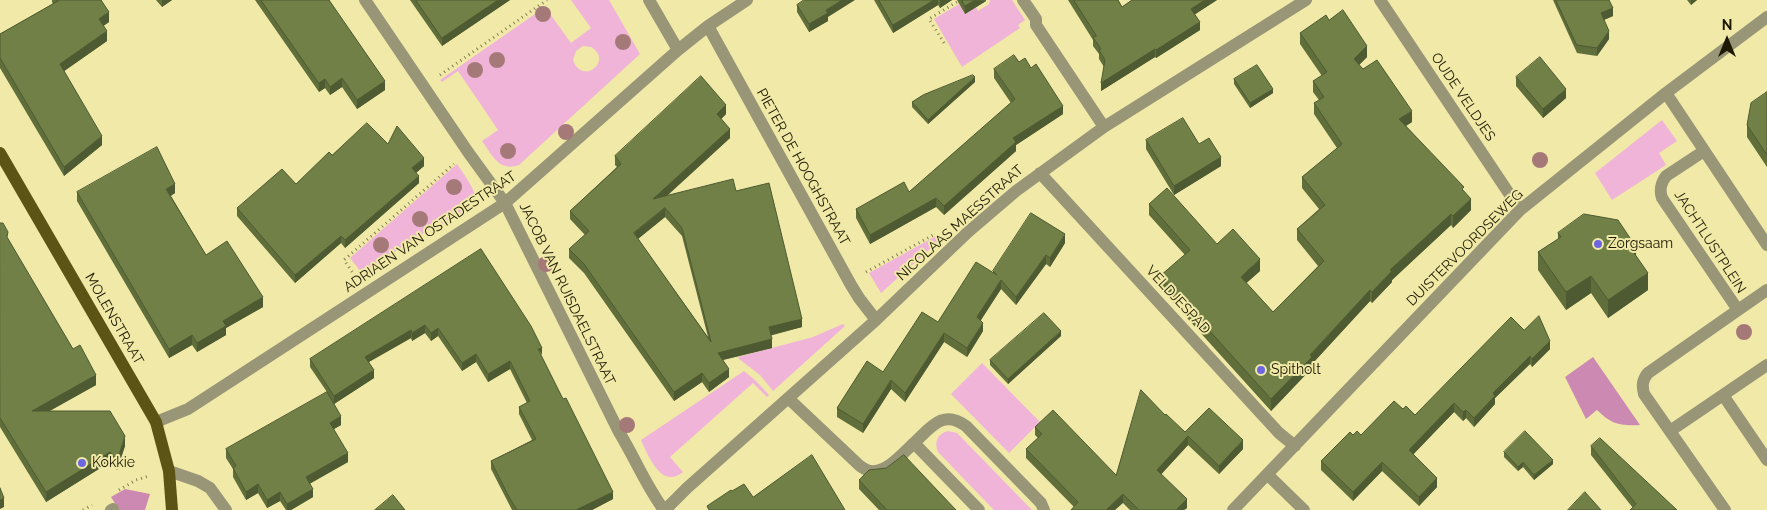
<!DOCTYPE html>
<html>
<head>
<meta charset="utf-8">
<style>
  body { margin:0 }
  #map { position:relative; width:1767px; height:510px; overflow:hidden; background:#f0e9a7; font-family:Raleway,sans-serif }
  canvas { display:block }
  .north { position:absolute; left:1702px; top:15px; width:50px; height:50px; -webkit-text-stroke:4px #f0e9a7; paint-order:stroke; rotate:0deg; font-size:14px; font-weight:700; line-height:20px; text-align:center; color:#1c1801 }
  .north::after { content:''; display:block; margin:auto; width:18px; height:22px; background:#1c1801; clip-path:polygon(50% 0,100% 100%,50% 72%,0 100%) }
</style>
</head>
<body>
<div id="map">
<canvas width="1767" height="510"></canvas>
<div class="north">N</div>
</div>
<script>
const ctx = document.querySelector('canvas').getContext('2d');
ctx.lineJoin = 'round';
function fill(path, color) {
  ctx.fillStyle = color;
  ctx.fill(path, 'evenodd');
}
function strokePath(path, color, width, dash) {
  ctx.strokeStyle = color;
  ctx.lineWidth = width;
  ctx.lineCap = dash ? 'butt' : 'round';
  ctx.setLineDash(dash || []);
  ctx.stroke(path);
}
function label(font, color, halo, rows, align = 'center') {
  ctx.font = font + ' Raleway,sans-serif';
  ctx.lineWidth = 4;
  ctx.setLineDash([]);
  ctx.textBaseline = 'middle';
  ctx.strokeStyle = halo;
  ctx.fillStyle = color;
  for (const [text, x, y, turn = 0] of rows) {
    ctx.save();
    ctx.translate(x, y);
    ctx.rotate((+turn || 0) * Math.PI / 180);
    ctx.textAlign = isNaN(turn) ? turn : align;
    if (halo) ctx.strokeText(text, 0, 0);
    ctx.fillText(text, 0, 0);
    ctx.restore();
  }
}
fill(new Path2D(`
  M 571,0 L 609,0 L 640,54 L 519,165 C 499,172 492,155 482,141 L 498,130 L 458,71 L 442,82 L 440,80 L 545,7 L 571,43 L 591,28 ZM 583,46 L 591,47 C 614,61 582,86 573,60 L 576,51 Z
  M 990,0 L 1012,0 L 1025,20 L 1018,25 L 1020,28 L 962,67 L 934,19 L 959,4 L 965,14 L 976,7 L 978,11 L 989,4 Z
  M 1662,120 L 1677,141 L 1659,153 L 1666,165 L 1612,200 L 1595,173 Z
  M 457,164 C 484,203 481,201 443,226 L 441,222 L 367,270 L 369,274 L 365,277 L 350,258 Z
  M 938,235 L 940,240 L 881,293 L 869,273 Z
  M 843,324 L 845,326 L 773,391 L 760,375 L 739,359 L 738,357 L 813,337 Z
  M 982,363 L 1040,422 L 1009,453 L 951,394 Z
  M 744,371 L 756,381 L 769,395 L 767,397 L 753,383 L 670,457 L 683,472 C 661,490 648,455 641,440 Z
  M 948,431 L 957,433 L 1032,510 L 994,510 L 938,452 C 934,442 937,434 948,431 Z`), '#f1b4d9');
fill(new Path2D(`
  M 1593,357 L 1640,425 C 1619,426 1611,424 1597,410 L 1586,419 L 1565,377 Z
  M 125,489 L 150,494 L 145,510 L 119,510 L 111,497 Z`), '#cc8ab3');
strokePath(new Path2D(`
  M 944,43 L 929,19 L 960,0
  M 440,75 L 547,0
  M 866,272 L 935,234
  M 355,276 L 344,260 L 454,164
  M 119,490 L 136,480 L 149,476
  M 83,510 L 92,505`), '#847e52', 3, [1, 4]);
strokePath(new Path2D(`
  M 365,0 L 468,152 L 505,203 L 619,432 C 635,458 646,486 664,510
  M 649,0 L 678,50
  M 1023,0 L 1036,19 L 1036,25 L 1104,127
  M 1380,0 L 1520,210
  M 708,26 L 851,285 L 859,298 L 876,320
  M 1666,93 L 1767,245
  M 1704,151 L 1666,176 C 1661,183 1659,189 1662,198 L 1738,310 L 1648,373 C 1642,380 1642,386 1644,394 L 1725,510
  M 1040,173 L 1279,433 L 1295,446
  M 1738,310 L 1767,290
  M 1767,365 L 1723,395 L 1767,460
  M 788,398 L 860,466 C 863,468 868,471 871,471 C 887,473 904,452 914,443
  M 156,422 L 188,409 L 505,203 L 678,50 L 708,26 L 747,0
  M 1670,431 L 1723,395
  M 169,471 L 198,481 L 210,488 L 226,510
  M 1268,475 L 1304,510
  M 111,510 L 113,509
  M 665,510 L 687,488 L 876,320 L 968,232 L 1016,191 L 1104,127 L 1306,0
  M 979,510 L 914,443 C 931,427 943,409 966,426 L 1041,503 L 1044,510
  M 1233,510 L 1520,210 L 1666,93 L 1767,17`), '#999678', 12);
strokePath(new Path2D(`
  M 0,153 L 156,422 L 169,471 L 172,510`), '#5c5415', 12);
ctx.fillStyle = '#a67979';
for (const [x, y] of [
  [543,14],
  [623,42],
  [497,60],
  [475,70],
  [566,132],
  [508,151],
  [1540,160],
  [454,187],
  [420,219],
  [381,245],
  [546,264],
  [1744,332],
  [627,425]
]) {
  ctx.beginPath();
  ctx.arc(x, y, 8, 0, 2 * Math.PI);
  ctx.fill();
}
fill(new Path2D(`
  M 52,0 L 101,0 L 109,22 L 103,26 L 107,41 L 64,71 L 102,145 L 64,176 L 0,68 L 0,34 L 53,4 L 52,2 Z
  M 156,0 L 172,0 L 162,7 Z
  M 255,0 L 329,0 L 385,90 L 357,109 L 342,87 L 330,95 L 325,88 L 319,92 Z
  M 410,0 L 510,0 L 442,46 Z
  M 874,0 L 952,0 L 940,8 L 938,5 L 893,33 Z
  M 957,0 L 986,0 L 986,1 L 965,14 Z
  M 1068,0 L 1118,0 L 1122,7 L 1217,0 L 1195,14 L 1200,30 L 1156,58 L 1155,57 L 1101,91 L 1104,67 L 1099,59 L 1099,54 L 1093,46 L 1093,40 Z
  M 1553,0 L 1609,0 L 1613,16 L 1604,20 L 1609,39 L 1597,56 L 1577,53 Z
  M 1687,0 L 1697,0 L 1691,5 Z
  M 797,5 L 828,17 L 828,21 L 809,32 L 797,12 Z
  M 1329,20 L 1367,57 L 1359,65 L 1412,122 L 1406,126 L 1464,191 L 1471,210 L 1453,228 L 1451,225 L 1392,280 L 1392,282 L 1372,303 L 1370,301 L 1312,364 L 1312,368 L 1271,411 L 1160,288 L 1160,276 L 1185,255 L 1149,215 L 1149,204 L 1217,244 L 1260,271 L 1246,283 L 1273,312 L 1318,266 L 1297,240 L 1297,229 L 1319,209 L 1302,188 L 1302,177 L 1337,148 L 1314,114 L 1314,103 L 1319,100 L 1313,92 L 1313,81 L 1322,76 L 1300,44 L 1300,33 Z
  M 1019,62 L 1063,114 L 1016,145 L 1016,151 L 944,215 L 936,207 L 870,244 L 856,218 L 856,209 L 909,192 L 1011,103 L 994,78 L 994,69 Z
  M 1516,77 L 1566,98 L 1543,118 L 1516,86 Z
  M 1234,79 L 1273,93 L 1250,108 L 1234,84 Z
  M 975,82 L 928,124 L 912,107 L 912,102 Z
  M 1767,92 L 1767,167 L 1747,137 L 1747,125 Z
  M 726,114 L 721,119 L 730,138 L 667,196 L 736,191 L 802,327 L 771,335 L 772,348 L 723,360 L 729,377 L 709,392 L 702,382 L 674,401 L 584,273 L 569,258 L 569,249 L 585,235 L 570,219 L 570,211 L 617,167 L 615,165 L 615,156 ZM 665,217 L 682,236 L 708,337 L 638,239 Z
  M 1146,140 L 1199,144 L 1221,166 L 1174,195 L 1146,149 Z
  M 388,144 L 424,166 L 416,173 L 419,183 L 345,248 L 341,243 L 295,283 L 237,216 L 237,208 L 296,184 L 332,155 Z
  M 77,192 L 175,193 L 171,196 L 206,255 L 263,307 L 226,328 L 226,335 L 197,352 L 192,345 L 169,358 L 77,201 Z
  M 0,223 L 8,240 L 73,349 L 96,385 L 49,411 L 125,446 L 117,470 L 110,462 L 46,502 L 0,427 Z
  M 1558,233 L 1636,256 L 1648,290 L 1608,318 L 1591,293 L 1566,310 L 1538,270 L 1538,252 L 1558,239 Z
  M 1065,243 L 1050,267 L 1046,264 L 1016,305 L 1001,289 L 981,320 L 983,331 L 967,357 L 944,342 L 905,402 L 891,389 L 863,433 L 837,417 L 837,408 L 883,372 L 993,273 L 993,271 Z
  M 481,249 L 541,356 L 613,499 L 592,510 L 512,510 L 491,469 L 491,461 L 532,440 L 519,414 L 519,407 L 527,403 L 510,369 L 488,382 L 476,362 L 462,371 L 438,336 L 431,341 L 425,333 L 412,341 L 411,338 L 369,362 L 374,378 L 334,404 L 341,425 L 334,429 L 348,462 L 310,483 L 313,497 L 291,510 L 286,510 L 280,501 L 267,508 L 258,493 L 246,500 L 233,477 L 233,469 L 226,458 L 226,449 L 327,392 L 310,367 L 310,359 Z
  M 1524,330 L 1550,349 L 1532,367 L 1530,364 L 1495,398 L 1495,404 L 1474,427 L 1466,418 L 1463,421 L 1454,412 L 1413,454 L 1437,487 L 1419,506 L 1382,471 L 1353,501 L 1321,470 L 1321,461 L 1353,435 L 1361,435 L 1415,415 Z
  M 1061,336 L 1008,384 L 990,365 L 990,360 Z
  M 1165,415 L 1185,432 L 1243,449 L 1219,474 L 1188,445 L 1161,474 L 1187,508 L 1184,510 L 1130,510 L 1123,503 L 1074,507 L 1026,458 L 1026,449 L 1038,438 L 1035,435 L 1035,427 L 1116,475 Z
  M 1591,446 L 1677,510 L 1633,508 L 1591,455 Z
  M 1504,452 L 1553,464 L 1534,480 L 1523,467 L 1518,471 L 1504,457 Z
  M 859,480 L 956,510 L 879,510 L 859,489 Z`), '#606e3c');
fill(new Path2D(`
  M 162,0 L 172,0 L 162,7 Z
  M 498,0 L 510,0 L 442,46 L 442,38 Z
  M 842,0 L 855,0 L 828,17 L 828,21 L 809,32 L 809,24 L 826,10 Z
  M 934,0 L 938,0 L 938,5 L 893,33 L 893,25 Z
  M 940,0 L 952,0 L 940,8 Z
  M 975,0 L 986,1 L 965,14 L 965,6 Z
  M 1205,0 L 1217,0 L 1191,17 L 1191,9 Z
  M 1691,0 L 1697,0 L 1691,5 Z
  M 1613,8 L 1613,16 L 1601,21 L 1601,13 Z
  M 109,12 L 109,22 L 99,29 L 99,19 Z
  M 1200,22 L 1200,30 L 1156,58 L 1156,50 Z
  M 107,31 L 107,41 L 60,74 L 60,64 Z
  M 1609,31 L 1609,39 L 1597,56 L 1597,48 Z
  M 1367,46 L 1367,57 L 1354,70 L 1354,59 Z
  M 1155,49 L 1155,57 L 1101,91 L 1101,83 Z
  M 975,77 L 975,82 L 928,124 L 928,120 Z
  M 342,78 L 342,87 L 330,95 L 330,87 Z
  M 325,79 L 325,88 L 319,92 L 319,83 Z
  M 385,81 L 385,90 L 357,109 L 357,100 Z
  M 1273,89 L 1273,93 L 1250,108 L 1250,103 Z
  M 1566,89 L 1566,98 L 1543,118 L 1543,109 Z
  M 726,105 L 726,114 L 717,123 L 717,114 Z
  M 1063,106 L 1063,114 L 1016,145 L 1016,151 L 944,215 L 944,206 L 1013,138 Z
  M 1412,111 L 1412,122 L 1399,130 L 1399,119 Z
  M 730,129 L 730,138 L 653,208 L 653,199 Z
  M 102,136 L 102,145 L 64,176 L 64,167 Z
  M 1221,157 L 1221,166 L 1174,195 L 1174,186 Z
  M 424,158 L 424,166 L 412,176 L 412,168 Z
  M 419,176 L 419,183 L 345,248 L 345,240 Z
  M 175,184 L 175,193 L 166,198 L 166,189 Z
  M 936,198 L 936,207 L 870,244 L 870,235 Z
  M 1471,199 L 1471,210 L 1453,228 L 1453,216 Z
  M 665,208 L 665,217 L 634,242 L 634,233 Z
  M 1451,214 L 1451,225 L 1392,280 L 1392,282 L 1372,303 L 1372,292 L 1390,270 Z
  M 1065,234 L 1065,243 L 1050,267 L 1050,258 Z
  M 341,236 L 341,243 L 295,283 L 295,275 Z
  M 1636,247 L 1636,264 L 1632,250 Z
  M 1046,255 L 1046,264 L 1016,305 L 1016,297 Z
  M 1260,259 L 1260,271 L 1241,288 L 1241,277 Z
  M 1648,273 L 1648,290 L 1608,318 L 1608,300 Z
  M 1591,276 L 1591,293 L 1566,310 L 1566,292 Z
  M 1001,280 L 1001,289 L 977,326 L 977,317 Z
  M 1370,290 L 1370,301 L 1312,364 L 1312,368 L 1271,411 L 1271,399 Z
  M 263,297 L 263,307 L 226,328 L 226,335 L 197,352 L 197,343 L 223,321 Z
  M 802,319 L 802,327 L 769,336 L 769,327 Z
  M 983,323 L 983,331 L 967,357 L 967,348 Z
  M 425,325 L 425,333 L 412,341 L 412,333 Z
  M 438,328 L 438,336 L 431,341 L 431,333 Z
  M 411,330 L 411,338 L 365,364 L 365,357 Z
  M 1061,331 L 1061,336 L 1008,384 L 1008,379 Z
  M 944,333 L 944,342 L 905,402 L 905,393 Z
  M 192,335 L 192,345 L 169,358 L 169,349 Z
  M 772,339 L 772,348 L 718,361 L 718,353 Z
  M 1550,341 L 1550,349 L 1532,367 L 1532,359 Z
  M 542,348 L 542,355 L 538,349 Z
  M 476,354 L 476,362 L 462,371 L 462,363 Z
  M 1530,356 L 1530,364 L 1495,398 L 1495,404 L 1474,427 L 1474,418 L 1493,393 Z
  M 510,361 L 510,369 L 488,382 L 488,374 Z
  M 729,369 L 729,377 L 709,392 L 709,383 Z
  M 374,370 L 374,378 L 334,404 L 334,396 Z
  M 702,373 L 702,382 L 674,401 L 674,392 Z
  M 96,375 L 96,385 L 32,421 L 32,411 Z
  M 891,380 L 891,389 L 863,433 L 863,424 Z
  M 1454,403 L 1454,412 L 1409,459 L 1409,450 Z
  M 1466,410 L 1466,418 L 1463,421 L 1463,412 Z
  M 341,416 L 341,425 L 330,431 L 330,423 Z
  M 125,436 L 125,446 L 117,470 L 117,461 Z
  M 1188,436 L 1188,445 L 1157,479 L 1157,470 Z
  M 1243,440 L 1243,449 L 1219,474 L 1219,466 Z
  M 110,452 L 110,462 L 46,502 L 46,492 Z
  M 348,453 L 348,462 L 306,486 L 306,477 Z
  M 1553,460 L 1553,464 L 1534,480 L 1534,475 Z
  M 1382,462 L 1382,471 L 1353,501 L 1353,492 Z
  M 1523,462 L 1523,467 L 1518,471 L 1518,467 Z
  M 1437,478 L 1437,487 L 1419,506 L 1419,497 Z
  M 258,484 L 258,493 L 246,500 L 246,492 Z
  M 313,489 L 313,497 L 291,510 L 287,510 L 287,504 Z
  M 280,492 L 280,501 L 267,508 L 267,500 Z
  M 613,492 L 613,499 L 592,510 L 576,510 Z
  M 1123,494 L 1123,503 L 1115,510 L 1106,510 Z
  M 4,498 L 4,507 L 0,509 L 0,500 Z
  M 1187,499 L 1187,508 L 1184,510 L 1176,510 Z`), '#4e5a31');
const building = new Path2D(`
  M 57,0 L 101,0 L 109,12 L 99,19 L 107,31 L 60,64 L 102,136 L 64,167 L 0,58 L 0,34 L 58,1 Z
  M 261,0 L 329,0 L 385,81 L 357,100 L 342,78 L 330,87 L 325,79 L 319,83 Z
  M 416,0 L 498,0 L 442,38 Z
  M 804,0 L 842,0 L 826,10 L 828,13 L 809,24 L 797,5 Z
  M 879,0 L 934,0 L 893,25 Z
  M 962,0 L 975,0 L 965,6 Z
  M 1074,0 L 1118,0 L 1122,7 L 1132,0 L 1205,0 L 1191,9 L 1200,22 L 1156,50 L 1155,49 L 1101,83 L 1105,60 L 1099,50 L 1101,49 L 1093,37 L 1096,36 Z
  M 1556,0 L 1609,0 L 1613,8 L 1601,13 L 1609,31 L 1597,48 L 1577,45 Z
  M 1343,10 L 1367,46 L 1354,59 L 1363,69 L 1377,60 L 1412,111 L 1399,119 L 1464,187 L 1462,189 L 1471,199 L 1453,216 L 1451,214 L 1390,270 L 1392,271 L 1372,292 L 1370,290 L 1310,355 L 1312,357 L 1271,399 L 1160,276 L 1190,250 L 1149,204 L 1167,188 L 1217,244 L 1233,229 L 1260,259 L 1241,277 L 1273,312 L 1324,261 L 1297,229 L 1325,205 L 1302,177 L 1342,144 L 1314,103 L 1324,97 L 1313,81 L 1327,72 L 1300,33 L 1326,15 L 1329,20 Z
  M 1014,55 L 1019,62 L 1025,58 L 1031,68 L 1036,64 L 1063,106 L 1013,138 L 1016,142 L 944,206 L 936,198 L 870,235 L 856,209 L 904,182 L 909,192 L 1015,99 L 994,69 Z
  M 1540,57 L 1566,89 L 1543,109 L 1516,77 Z
  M 1257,65 L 1273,89 L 1250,103 L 1234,79 Z
  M 973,75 L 975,77 L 928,120 L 912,102 L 923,95 Z
  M 701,76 L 726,105 L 717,114 L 730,129 L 653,199 L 733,179 L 736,191 L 769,183 L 802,319 L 769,327 L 772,339 L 718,353 L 729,369 L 709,383 L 702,373 L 674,392 L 584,264 L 569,249 L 589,231 L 570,211 L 621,164 L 615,156 ZM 665,208 L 682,228 L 711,342 L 634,233 Z
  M 1767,92 L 1767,155 L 1747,125 L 1751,103 Z
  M 1183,118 L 1199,144 L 1209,138 L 1221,157 L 1174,186 L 1146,140 Z
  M 367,123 L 388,144 L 397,126 L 424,158 L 412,168 L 419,176 L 345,240 L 341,236 L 295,275 L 237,208 L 282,169 L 296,184 L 329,152 L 332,155 Z
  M 157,147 L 175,184 L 166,189 L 206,255 L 227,241 L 263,297 L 223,321 L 226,326 L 197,343 L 192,335 L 169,349 L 77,192 Z
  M 1031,213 L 1065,234 L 1050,258 L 1046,255 L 1016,297 L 1001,280 L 977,317 L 983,323 L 967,348 L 944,333 L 905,393 L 891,380 L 863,424 L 837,408 L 867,361 L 883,372 L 922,312 L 938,322 L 976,262 L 997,275 L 993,271 Z
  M 1584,214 L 1618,220 L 1636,247 L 1632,250 L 1648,273 L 1608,300 L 1591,276 L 1566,292 L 1538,252 L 1561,237 L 1558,233 Z
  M 0,223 L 3,223 L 8,232 L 7,237 L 73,349 L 80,345 L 96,375 L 32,411 L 110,411 L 125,436 L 117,461 L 110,452 L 46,492 L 0,418 Z
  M 481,249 L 531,326 L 542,348 L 538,349 L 563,399 L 566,398 L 613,492 L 576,510 L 517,510 L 509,497 L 491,461 L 536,439 L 519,407 L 530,401 L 510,361 L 488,374 L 476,354 L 462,363 L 438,328 L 431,333 L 425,325 L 412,333 L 411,330 L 365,357 L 374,370 L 334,396 L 310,359 Z
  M 1044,313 L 1061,331 L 1008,379 L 990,360 Z
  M 1539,316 L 1550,341 L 1532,359 L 1530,356 L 1493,393 L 1495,396 L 1474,418 L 1466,410 L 1463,412 L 1454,403 L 1409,450 L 1437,478 L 1419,497 L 1382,462 L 1353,492 L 1321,461 L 1350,432 L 1353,435 L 1357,431 L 1361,435 L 1394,401 L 1403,409 L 1406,406 L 1415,415 L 1511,317 L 1524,330 Z
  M 1141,390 L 1165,415 L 1166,414 L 1185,432 L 1209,408 L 1243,440 L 1219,466 L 1188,436 L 1157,470 L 1187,499 L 1176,510 L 1139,510 L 1123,494 L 1106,510 L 1071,510 L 1078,502 L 1026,449 L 1042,434 L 1035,427 L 1053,410 L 1116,475 Z
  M 327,392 L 341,416 L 330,423 L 348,453 L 306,477 L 313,489 L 287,504 L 280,492 L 267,500 L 258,484 L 246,492 L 233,468 L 236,466 L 226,449 Z
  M 1525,431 L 1553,460 L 1534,475 L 1523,462 L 1518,467 L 1504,452 Z
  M 1600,438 L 1677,510 L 1630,510 L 1636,504 L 1591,446 Z
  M 812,455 L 845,510 L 709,510 L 707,506 L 731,490 L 732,491 L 744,484 L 753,497 Z
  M 904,455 L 956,510 L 887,510 L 859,480 L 869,470 L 886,468 Z
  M 0,488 L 4,498 L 0,500 Z
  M 1585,492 L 1601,510 L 1568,510 Z
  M 393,495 L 405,510 L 375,510 Z`);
fill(building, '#708046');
strokePath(building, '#4e5a31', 1);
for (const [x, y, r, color] of [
  [1598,244,5,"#6d66e0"],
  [1261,370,5,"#6d66e0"],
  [82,463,5,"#6d66e0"]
]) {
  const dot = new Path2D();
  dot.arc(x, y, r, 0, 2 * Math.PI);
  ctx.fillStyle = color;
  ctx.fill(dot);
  strokePath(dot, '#f0e9a7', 2);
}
label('14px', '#1c1801', '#f0e9a7', [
  ["OUDE VELDJES",1463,97,56],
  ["PIETER DE HOOGHSTRAAT",803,167,61],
  ["NICOLAAS MAESSTRAAT",960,223,-42],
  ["ADRIAEN VAN OSTADESTRAAT",430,232,-34],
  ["JACHTLUSTPLEIN",1710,242,57],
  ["DUISTERVOORDSEWEG",1465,248,-45],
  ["JACOB VAN RUISDAELSTRAAT",567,294,64],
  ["VELDJESPAD",1178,300,47],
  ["MOLENSTRAAT",114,319,60]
]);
label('14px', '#1c1801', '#f0e9a7', [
  ["Zorgsaam",1608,244],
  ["Spitholt",1271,370],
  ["Kokkie",92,463]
], 'left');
</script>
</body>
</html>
